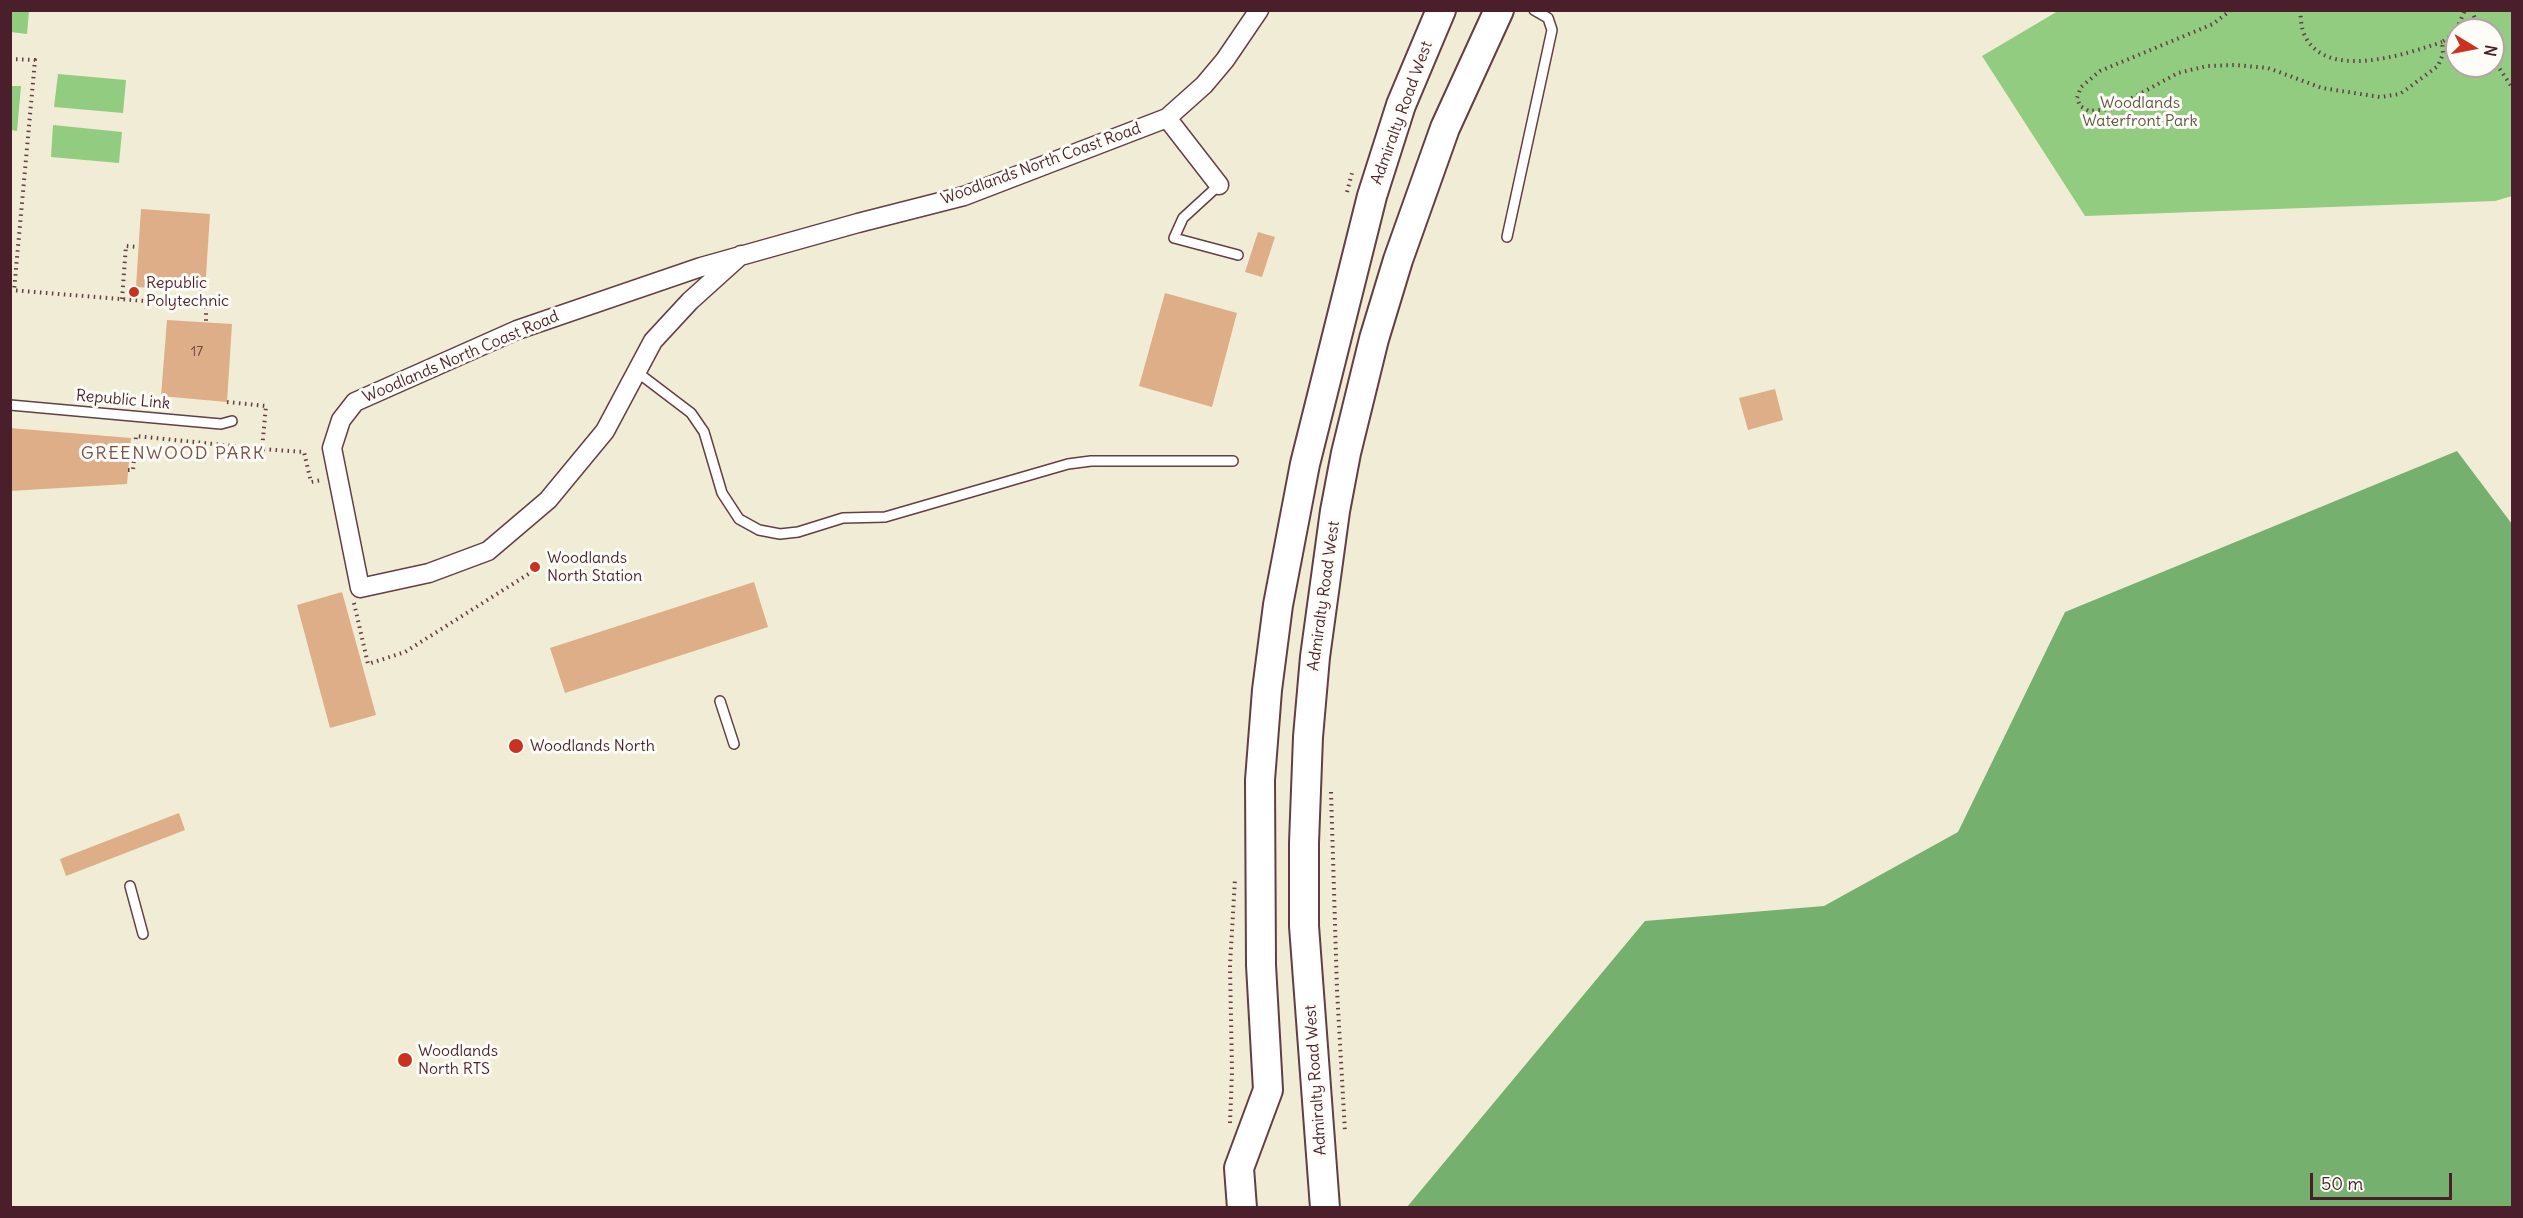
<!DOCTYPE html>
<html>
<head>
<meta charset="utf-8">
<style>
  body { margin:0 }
  #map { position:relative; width:2523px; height:1218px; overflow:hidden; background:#f1ecd5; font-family:Delius,sans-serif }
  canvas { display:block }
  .frame { position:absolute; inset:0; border:12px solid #4a1f2b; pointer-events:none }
  .north { position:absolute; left:2445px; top:18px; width:60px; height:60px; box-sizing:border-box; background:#fdfcf7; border:2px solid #b5a4a5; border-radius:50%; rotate:100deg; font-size:16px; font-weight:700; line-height:24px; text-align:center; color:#4a1f2b }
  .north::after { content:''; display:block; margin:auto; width:21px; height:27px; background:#c8321e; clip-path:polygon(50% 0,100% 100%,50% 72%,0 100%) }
  .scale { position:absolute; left:2310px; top:1173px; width:142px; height:27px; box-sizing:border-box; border:3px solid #4a1f2b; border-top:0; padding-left:8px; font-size:18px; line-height:21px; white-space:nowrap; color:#4a1f2b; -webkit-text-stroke:4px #fdfcf7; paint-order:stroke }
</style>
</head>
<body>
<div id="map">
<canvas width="2523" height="1218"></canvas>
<div class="frame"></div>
<div class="north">N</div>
<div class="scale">50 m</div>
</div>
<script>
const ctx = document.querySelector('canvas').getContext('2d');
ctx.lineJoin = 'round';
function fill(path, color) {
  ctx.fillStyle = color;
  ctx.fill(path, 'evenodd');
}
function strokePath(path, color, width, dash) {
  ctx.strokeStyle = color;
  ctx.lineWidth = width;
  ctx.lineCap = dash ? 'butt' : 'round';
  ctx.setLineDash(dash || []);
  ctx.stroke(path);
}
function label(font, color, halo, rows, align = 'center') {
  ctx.font = font + ' Delius,sans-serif';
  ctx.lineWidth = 6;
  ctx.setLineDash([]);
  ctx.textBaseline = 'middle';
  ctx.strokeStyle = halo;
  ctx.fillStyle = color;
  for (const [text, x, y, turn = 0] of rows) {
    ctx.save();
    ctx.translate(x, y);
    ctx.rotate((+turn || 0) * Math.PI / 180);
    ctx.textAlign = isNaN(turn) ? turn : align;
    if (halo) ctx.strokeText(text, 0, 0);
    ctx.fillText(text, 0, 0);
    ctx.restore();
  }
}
fill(new Path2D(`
  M 10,11 L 29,11 L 27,34 L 11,32 Z
  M 2058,11 L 2512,11 L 2512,196 L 2495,201 L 2085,216 L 1982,56 ZM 2457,30 L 2493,30 L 2493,66 L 2457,66 Z
  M 58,74 L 126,80 L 123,113 L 54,107 Z
  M 10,86 L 21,86 L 17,131 L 11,130 Z
  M 53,125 L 122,132 L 119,163 L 51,157 Z`), '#92cc80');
fill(new Path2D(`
  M 2457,451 L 2512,524 L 2512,1207 L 1407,1207 L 1645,921 L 1824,906 L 1958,832 L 2065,612 Z`), '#75b06e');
fill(new Path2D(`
  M 141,209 L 210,214 L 205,291 L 136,287 Z
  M 1258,232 L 1275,237 L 1262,277 L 1245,272 Z
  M 1165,293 L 1237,313 L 1212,407 L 1139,386 Z
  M 167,320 L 232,324 L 227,402 L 161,396 Z
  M 1775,389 L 1783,420 L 1748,430 L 1739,398 Z
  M 10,428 L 131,438 L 127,484 L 10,491 Z
  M 754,582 L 768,627 L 565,693 L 550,648 Z
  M 342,592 L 376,715 L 330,728 L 297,605 Z
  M 179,813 L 185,830 L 66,876 L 60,859 Z`), '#ddae87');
const service = new Path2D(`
  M 1219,185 L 1183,218 L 1174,238 L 1238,255
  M 1507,237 L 1552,30 L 1548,18 L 1534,10
  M 637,372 L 691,413 L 704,432 L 722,493 L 739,519 L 759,530 L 780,534 L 798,532 L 843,518 L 885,517 L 1068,464 L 1091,461 L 1233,461
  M 10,405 L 221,424 L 232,421
  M 720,701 L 734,744
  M 130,886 L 143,934`);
const minor = new Path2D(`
  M 1167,118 L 1219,185
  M 741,255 L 690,301 L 653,341 L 605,431 L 548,500 L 488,551 L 429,573 L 360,588 L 332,448 L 341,420 L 355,402 L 517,330 L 701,267 L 858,223 L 964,196 L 1167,118 L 1204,85 L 1225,60 L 1259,10`);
const primary = new Path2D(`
  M 1242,1208 L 1239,1168 L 1268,1090 L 1261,965 L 1260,780 L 1267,690 L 1278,605 L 1305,464 L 1372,196 L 1401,105 L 1441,10
  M 1325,1208 L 1304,926 L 1304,843 L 1308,737 L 1315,657 L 1335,511 L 1346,453 L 1374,339 L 1398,260 L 1445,128 L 1499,10`);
strokePath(service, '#633e44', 12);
strokePath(minor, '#633e44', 21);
strokePath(primary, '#633e44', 32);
strokePath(new Path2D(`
  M 2231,10 L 2213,24 L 2100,71 L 2081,87 L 2077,98 L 2080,106 L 2089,111 L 2112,109 L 2178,73 L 2207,66 L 2235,65 L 2268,68 L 2322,88 L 2380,97 L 2400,94 L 2438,66 L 2443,54 L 2442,42 L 2455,33 L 2465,10
  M 2300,10 C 2301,18 2301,27 2304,34 C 2325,82 2406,54 2442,42
  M 2472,10 L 2479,30
  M 10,59 L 35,60 L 14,291
  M 2493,59 L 2512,87
  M 1347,192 L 1352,173
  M 10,290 L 206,306 L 206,322
  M 122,299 L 126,246 L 138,247
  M 227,402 L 266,406 L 262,449 L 304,452 L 311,482 L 322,480
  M 128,470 L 133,470 L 136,436 L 262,449
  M 354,603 L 368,664 L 405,652 L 538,568
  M 1331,792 L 1337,990 L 1345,1132
  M 1230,1123 L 1232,1072 L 1230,965 L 1235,879`), '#633e44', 4, [1.5, 4.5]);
strokePath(service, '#fff', 9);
strokePath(minor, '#fff', 18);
strokePath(primary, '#fff', 28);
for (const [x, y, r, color] of [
  [134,292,6,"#c8321e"],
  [535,567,6,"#c8321e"],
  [516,746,8,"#c8321e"],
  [405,1060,8,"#c8321e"]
]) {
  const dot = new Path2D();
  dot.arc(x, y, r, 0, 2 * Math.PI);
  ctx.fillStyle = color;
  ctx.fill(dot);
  strokePath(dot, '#fdfcf7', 2);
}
label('14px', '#6f4342', null, [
  ["17",197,352]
]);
label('16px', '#605344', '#fdfcf7', [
  ["Woodlands",2140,103],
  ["Waterfront Park",2140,121]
]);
label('16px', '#4a1f2b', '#fdfcf7', [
  ["Admiralty Road West",1402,113,-70],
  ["Woodlands North Coast Road",1041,164,-20],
  ["Woodlands North Coast Road",461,357,-23],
  ["Republic Link",123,400,5],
  ["Admiralty Road West",1324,596,-82],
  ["Admiralty Road West",1316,1080,-94]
]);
label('16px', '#4a1f2b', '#fdfcf7', [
  ["Republic",146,283],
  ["Polytechnic",146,301],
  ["Woodlands",547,558],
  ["North Station",547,576],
  ["Woodlands North",530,746],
  ["Woodlands",418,1051],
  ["North RTS",418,1069]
], 'left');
ctx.letterSpacing = '1.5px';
label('18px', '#7d514b', '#fdfcf7', [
  ["GREENWOOD PARK",173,454]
]);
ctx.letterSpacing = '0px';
</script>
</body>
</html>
